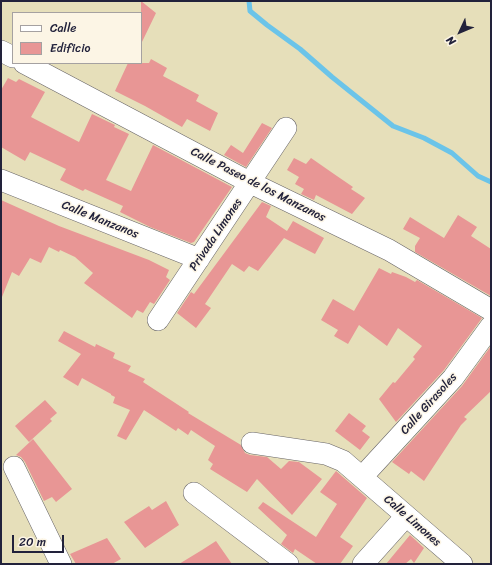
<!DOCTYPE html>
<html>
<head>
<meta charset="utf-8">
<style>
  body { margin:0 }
  #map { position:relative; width:492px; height:565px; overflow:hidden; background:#e6dfba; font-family:Sriracha,sans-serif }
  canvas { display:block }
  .frame { position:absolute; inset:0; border:2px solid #22223b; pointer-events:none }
  .legend { position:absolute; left:12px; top:12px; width:130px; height:52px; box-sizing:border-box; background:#fcf5e5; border:1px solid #a5a1a1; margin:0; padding:5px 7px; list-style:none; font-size:12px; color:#22223b }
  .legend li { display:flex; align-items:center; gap:8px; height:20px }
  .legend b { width:20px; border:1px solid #a5a1a1 }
  .north { position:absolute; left:440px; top:12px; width:40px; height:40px; -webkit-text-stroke:3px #fcf5e5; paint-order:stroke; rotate:226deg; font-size:11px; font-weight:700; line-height:16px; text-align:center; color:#22223b }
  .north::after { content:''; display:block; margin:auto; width:14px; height:18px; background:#22223b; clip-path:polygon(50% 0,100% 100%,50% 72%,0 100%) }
  .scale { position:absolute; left:12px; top:535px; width:52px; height:18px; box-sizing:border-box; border:2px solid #22223b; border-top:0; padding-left:5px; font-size:12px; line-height:14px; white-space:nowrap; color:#22223b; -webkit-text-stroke:3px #fcf5e5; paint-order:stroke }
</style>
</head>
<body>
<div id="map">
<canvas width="492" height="565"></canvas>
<div class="frame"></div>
<ul class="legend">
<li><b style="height:5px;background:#fff"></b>Calle</li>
<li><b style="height:11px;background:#e89695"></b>Edificio</li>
</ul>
<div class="north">N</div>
<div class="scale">20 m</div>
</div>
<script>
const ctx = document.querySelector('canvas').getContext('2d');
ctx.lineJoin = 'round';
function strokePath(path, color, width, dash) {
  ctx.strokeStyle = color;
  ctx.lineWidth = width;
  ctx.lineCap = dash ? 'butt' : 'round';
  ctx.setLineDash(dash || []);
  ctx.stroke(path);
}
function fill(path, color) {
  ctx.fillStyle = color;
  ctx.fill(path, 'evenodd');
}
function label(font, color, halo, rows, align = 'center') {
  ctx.font = font + ' Sriracha,sans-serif';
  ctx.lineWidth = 3;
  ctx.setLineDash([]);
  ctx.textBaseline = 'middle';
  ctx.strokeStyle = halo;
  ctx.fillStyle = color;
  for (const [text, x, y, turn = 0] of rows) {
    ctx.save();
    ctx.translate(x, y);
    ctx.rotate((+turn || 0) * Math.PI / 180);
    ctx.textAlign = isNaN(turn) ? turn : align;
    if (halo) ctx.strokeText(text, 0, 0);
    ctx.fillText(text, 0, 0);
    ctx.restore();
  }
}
strokePath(new Path2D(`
  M 249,1 L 250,11 L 267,25 L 300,49 L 332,77 L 393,126 L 424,138 L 452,153 L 478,176 L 491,182`), '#6bc4e9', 5);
fill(new Path2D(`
  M 141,1 L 156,13 L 141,44 Z
  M 151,59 L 167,68 L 163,76 L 199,95 L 196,101 L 218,113 L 210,131 L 187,119 L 182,127 L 145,106 L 115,91 L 128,63 L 149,63 Z
  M 8,78 L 16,82 L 19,79 L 45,92 L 31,117 L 79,142 L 92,114 L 115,125 L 114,127 L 129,134 L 106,180 L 131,191 L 153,145 L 232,187 L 194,242 L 191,243 L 150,227 L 120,212 L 123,206 L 85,189 L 83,191 L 60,180 L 66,169 L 30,152 L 25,161 L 1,147 L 1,90 Z
  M 262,123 L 272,128 L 246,167 L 224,155 L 231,145 L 243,153 Z
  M 294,158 L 306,164 L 311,158 L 334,174 L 353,187 L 351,189 L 365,198 L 352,214 L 316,195 L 314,200 L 301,194 L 304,189 L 295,184 L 299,177 L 287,170 Z
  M 1,200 L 59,226 L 149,260 L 169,270 L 166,277 L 170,280 L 154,304 L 150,302 L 143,313 L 137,310 L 132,318 L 84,283 L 93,273 L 75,257 L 60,250 L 59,252 L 49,247 L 41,263 L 30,258 L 19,276 L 12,272 L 2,297 L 1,297 Z
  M 262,202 L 271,206 L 266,217 L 287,231 L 293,221 L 324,238 L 315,254 L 284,238 L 258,271 L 249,266 L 244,272 L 232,264 L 205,304 L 211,308 L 196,328 L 177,313 L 191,292 L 194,294 Z
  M 458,215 L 477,227 L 471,236 L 491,249 L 491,296 L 415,252 L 415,246 L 420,238 L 403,229 L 410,217 L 444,238 Z
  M 379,268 L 391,274 L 392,272 L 406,277 L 415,282 L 417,280 L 482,318 L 444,370 L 396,422 L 379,399 L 393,382 L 395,383 L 415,359 L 413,357 L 422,346 L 398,328 L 387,346 L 359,325 L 348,344 L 334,336 L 338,330 L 321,320 L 333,299 L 354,311 Z
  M 64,331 L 95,347 L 96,344 L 115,353 L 113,358 L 131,366 L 128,371 L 145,379 L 143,382 L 189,412 L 188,413 L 241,445 L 245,453 L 250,455 L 267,457 L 281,469 L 289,461 L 299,462 L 322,479 L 292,515 L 257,479 L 247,492 L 210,469 L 213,464 L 208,460 L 215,446 L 191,430 L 188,435 L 178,428 L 176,431 L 144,410 L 126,440 L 117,436 L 130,410 L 113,403 L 115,397 L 111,395 L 111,394 L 82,378 L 78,386 L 63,377 L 81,354 L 58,341 Z
  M 491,346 L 491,391 L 464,417 L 467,419 L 461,425 L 424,481 L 411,471 L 409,474 L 392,462 L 462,386 Z
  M 45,400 L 57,413 L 50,419 L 52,421 L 29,442 L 15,426 Z
  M 349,413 L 366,426 L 362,431 L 370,437 L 360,450 L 335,431 Z
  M 33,439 L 72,489 L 56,502 L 52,497 L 44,501 L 25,462 L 21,457 L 16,455 Z
  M 336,471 L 367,498 L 340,537 L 353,546 L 340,564 L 317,564 L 295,549 L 293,553 L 281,544 L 287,535 L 258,508 L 263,502 L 316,537 L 337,504 L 320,492 Z
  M 166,501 L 179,525 L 145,548 L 124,522 L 149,506 L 152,510 Z
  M 410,535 L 424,548 L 414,563 L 411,559 L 405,564 L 386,564 Z
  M 107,538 L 121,559 L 112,564 L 76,564 L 70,554 Z
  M 216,541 L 232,564 L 179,564 L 202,550 Z`), '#e89695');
const minor = new Path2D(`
  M 1,51 L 13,57
  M 24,63 L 251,183 L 389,250 L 491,310
  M 1,180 L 199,259
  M 158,320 L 286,128
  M 252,443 L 326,454 L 343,461 L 462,564
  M 14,467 L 61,564
  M 362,477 L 453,378 L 491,326
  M 194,493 L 288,564
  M 363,564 L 406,516`);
strokePath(minor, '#676467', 22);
strokePath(minor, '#fff', 21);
label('12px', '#22223b', '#fcf5e5', [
  ["Calle Paseo de los Manzanos",258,185,27],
  ["Calle Manzanos",100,220,22],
  ["Privada Limones",216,235,-56],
  ["Calle Girasoles",429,404,-48],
  ["Calle Limones",412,521,41]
]);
</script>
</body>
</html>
